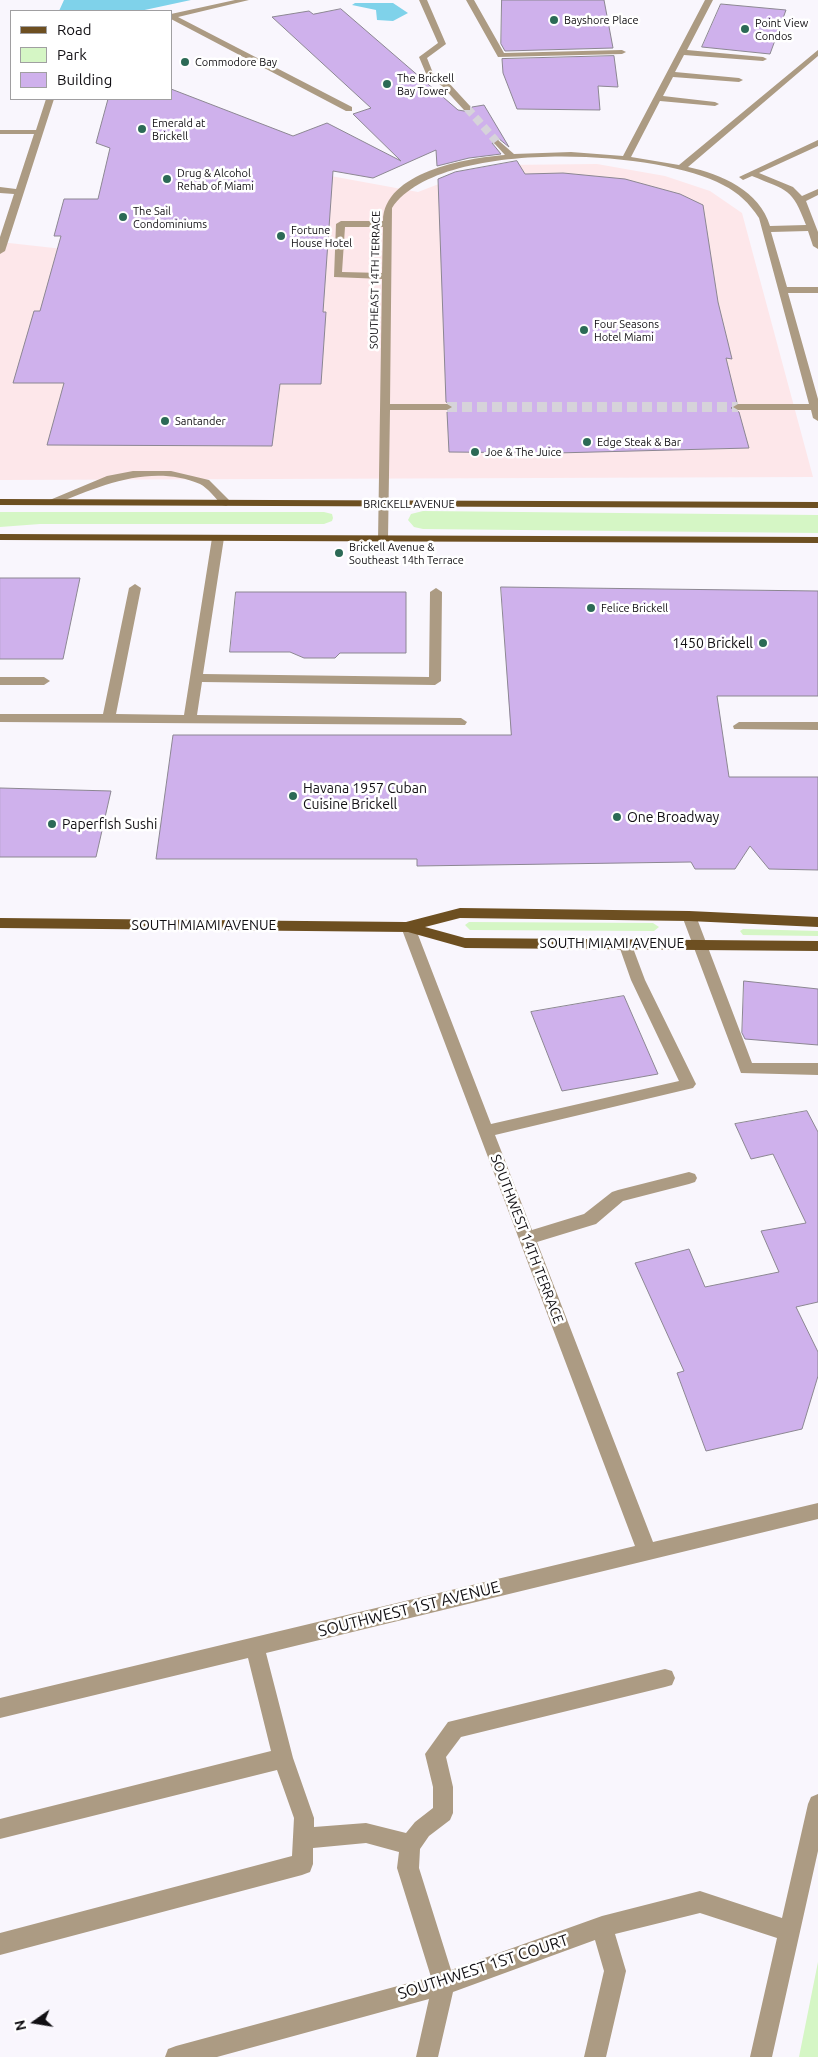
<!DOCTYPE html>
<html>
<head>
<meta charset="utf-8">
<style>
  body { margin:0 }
  #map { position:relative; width:818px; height:2057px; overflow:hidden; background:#f9f6fd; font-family:Ubuntu,sans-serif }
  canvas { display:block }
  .legend { position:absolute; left:10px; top:10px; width:162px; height:90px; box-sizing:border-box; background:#fff; border:1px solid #a09fa1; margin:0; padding:6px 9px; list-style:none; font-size:15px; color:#110f13 }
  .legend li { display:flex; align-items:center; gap:10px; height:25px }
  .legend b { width:25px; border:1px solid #a09fa1 }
  .north { position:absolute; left:10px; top:1997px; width:50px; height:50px; -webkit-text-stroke:4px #fff; paint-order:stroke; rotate:257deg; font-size:14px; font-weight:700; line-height:20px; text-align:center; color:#110f13 }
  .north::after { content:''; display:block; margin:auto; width:18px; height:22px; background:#110f13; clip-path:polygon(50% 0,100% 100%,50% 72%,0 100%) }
</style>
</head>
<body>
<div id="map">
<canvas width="818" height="2057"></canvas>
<ul class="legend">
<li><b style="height:6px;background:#6d4f21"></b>Road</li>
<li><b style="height:14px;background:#d5f6c5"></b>Park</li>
<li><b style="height:14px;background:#cfb1ec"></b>Building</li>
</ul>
<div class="north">N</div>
</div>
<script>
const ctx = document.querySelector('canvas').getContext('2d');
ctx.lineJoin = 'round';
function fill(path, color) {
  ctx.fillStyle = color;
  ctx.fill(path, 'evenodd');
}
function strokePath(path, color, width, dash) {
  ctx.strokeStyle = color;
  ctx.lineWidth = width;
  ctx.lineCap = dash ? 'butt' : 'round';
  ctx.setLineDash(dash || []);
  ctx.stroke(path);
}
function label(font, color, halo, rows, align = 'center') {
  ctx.font = font + ' Ubuntu,sans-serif';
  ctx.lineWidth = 5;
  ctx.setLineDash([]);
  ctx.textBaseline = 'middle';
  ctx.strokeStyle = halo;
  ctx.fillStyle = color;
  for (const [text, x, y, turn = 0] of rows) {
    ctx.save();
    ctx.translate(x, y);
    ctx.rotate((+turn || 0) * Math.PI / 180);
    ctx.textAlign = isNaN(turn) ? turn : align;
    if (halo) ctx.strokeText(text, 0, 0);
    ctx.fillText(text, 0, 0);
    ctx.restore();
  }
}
fill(new Path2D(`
  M 227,157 L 418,192 L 457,177 L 503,165 L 597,164 L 665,176 L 710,191 L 742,213 L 813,477 L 0,480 L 0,242 L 54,248 L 186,249 Z`), '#fde7ea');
fill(new Path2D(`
  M 423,511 L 818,515 L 818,533 L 423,529 L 414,527 L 408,520 L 411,514 Z
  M 0,512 L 324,512 L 332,514 L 333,518 L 332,521 L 324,524 L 40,524 L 0,527 Z
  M 469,922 L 653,923 L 659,927 L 654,931 L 470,930 L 465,925 Z
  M 743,929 L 818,931 L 818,936 L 743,935 L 740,931 Z
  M 818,1962 L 818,2057 L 799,2057 Z`), '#d5f6c5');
fill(new Path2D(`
  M 64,0 L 191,0 L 140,11 L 59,11 Z
  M 355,3 L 393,3 L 408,13 L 393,21 L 377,20 L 376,10 L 352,5 Z`), '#7fd2ea');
const building = new Path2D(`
  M 502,0 L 604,0 L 613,48 L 505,51 L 501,44 Z
  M 721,4 L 786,10 L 770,54 L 702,47 Z
  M 341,9 L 458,110 L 470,112 L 472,107 L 484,105 L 509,147 L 498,138 L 492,143 L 501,154 L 469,158 L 437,166 L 436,150 L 373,178 L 333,171 L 323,312 L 326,312 L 321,384 L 280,384 L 272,446 L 47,445 L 64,383 L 13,383 L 34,311 L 40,311 L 61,236 L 54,236 L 64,199 L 98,199 L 110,148 L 96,143 L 108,99 L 171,99 L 171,89 L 293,136 L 327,123 L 401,161 L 353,114 L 371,108 L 272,17 L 309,11 L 313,14 Z
  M 614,56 L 618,87 L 598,86 L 600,110 L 517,109 L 503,73 L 502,59 Z
  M 517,161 L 525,174 L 563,173 L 625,179 L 680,194 L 703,205 L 718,302 L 732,359 L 726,358 L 737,403 L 731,408 L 739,412 L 749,448 L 556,453 L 449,452 L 447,412 L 454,406 L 446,402 L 438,179 L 455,172 Z
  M 0,578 L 80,578 L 63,659 L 0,659 Z
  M 501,587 L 818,591 L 818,696 L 717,696 L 729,777 L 818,777 L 818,870 L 769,869 L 750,846 L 735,869 L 695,869 L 691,862 L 417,866 L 417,859 L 156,859 L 173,735 L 511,735 Z
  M 236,592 L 406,592 L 406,653 L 340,653 L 335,658 L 304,658 L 290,652 L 230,652 Z
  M 0,788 L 111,791 L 96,857 L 0,857 Z
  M 744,981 L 818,989 L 818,1045 L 745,1039 L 742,1033 Z
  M 624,996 L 658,1074 L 562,1091 L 531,1012 Z
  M 807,1111 L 818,1132 L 818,1302 L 796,1307 L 818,1352 L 818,1376 L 802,1429 L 706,1451 L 677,1373 L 684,1371 L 635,1263 L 689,1249 L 705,1287 L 779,1272 L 761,1231 L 806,1223 L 773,1154 L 751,1159 L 735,1124 Z`);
fill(building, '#cfb1ec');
strokePath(building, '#8c8792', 1);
strokePath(new Path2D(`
  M 467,108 L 498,143`), '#d6d3da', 8, [8, 4.5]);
strokePath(new Path2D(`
  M 447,407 L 738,407`), '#d6d3da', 10, [10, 5]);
fill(new Path2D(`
  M 235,0 L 249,0 L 178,17 L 352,107 L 352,111 L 346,111 L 171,19 L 171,14 Z
  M 419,0 L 427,0 L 446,44 L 427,58 L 433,73 L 448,82 L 470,106 L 470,110 L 464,110 L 442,86 L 427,76 L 419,57 L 438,43 Z
  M 466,0 L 474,0 L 504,53 L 622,50 L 626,52 L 622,54 L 498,57 Z
  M 705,0 L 713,0 L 687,50 L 763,57 L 767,59 L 763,61 L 684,55 L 675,72 L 739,78 L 743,80 L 739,82 L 673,77 L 663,96 L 715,102 L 719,104 L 715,106 L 660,101 L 631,157 L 679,165 L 818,50 L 818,56 L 688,167 C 721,174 760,191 770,226 L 806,225 C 792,188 788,191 752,176 L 743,180 L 739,177 L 818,140 L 818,146 L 759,173 L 793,187 L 802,196 L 818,189 L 818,195 L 806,201 L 818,232 L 818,249 L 813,246 L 808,231 L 771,232 L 787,287 L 818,287 L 818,293 L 788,293 L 818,399 L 818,421 L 813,418 L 811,410 L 738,410 L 733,407 L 738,404 L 809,404 L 759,218 C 749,203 739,193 723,185 C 656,149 439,138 392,208 L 390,404 L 447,404 L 452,407 L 447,410 L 390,410 L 388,539 L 386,541 L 378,541 L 382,279 L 334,277 L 336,224 L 341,221 L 383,221 C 384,172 466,158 505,155 L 494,143 L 498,140 L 514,154 L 571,152 L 623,156 ZM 345,227 L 383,227 L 382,273 L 342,272 Z
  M 46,99 L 54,99 L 5,251 L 0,254 L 0,237 L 14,194 L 0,193 L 0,187 L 16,189 L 34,134 L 0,134 L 0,130 L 36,130 Z
  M 133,471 L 171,471 L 209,480 L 232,503 L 226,506 L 222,505 C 216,499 208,488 200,484 C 151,463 100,486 55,504 L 51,505 L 45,502 L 107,476 Z
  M 218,535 L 224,538 L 203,674 L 429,677 L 430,592 L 436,588 L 442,592 L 441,681 L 435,685 L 202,682 L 197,715 L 461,718 L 467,722 L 465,725 L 0,722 L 0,714 L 103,714 L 129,588 L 135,584 L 141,588 L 116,714 L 184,715 L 212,538 Z
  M 0,677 L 44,677 L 50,681 L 44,685 L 0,685 Z
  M 739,722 L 818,722 L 818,730 L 734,729 L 733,726 Z
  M 689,911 L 696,916 L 752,1063 L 818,1063 L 818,1075 L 741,1073 L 682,916 Z
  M 408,922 L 415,927 L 491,1124 L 679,1081 L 631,980 L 618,943 L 620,940 L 630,940 L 645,980 L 696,1084 L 693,1088 L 495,1135 L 532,1230 L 584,1214 L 612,1192 L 618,1190 L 689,1172 L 695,1174 L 697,1178 L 695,1182 L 689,1184 L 623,1201 L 596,1224 L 537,1242 L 653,1542 L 818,1503 L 818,1519 L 266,1653 L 293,1758 L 314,1818 L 314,1827 L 366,1823 L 406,1833 L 415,1822 L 433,1808 L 433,1787 L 425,1754 L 448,1722 L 665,1669 L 672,1671 L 675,1678 L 672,1685 L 665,1687 L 461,1737 L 446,1757 L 453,1787 L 453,1813 L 450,1820 L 429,1836 L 420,1849 L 419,1868 L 451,1970 L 602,1916 L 700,1891 L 782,1918 L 808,1804 L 811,1797 L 818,1794 L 818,1851 L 772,2057 L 750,2057 L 777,1938 L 700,1913 L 615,1934 L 626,1971 L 606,2057 L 584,2057 L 604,1971 L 595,1940 L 453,1992 L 438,2057 L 416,2057 L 429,1999 L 217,2057 L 165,2057 L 168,2049 L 176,2046 L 431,1977 L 397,1868 L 399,1852 L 366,1843 L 313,1848 L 313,1864 L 310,1872 L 302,1875 L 0,1955 L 0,1933 L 292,1856 L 294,1818 L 277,1770 L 0,1839 L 0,1819 L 271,1751 L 248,1658 L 0,1718 L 0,1698 L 635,1546 L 401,927 Z`), '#ac9b83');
fill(new Path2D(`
  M 0,499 L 818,502 L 818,508 L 0,505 Z
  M 0,534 L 818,537 L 818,543 L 0,540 Z
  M 460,908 L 689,911 L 818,917 L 818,927 L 689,921 L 460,918 L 425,927 L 465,938 L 818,941 L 818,951 L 465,948 L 408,932 L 0,928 L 0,918 L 406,922 Z`), '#6d4f21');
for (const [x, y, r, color] of [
  [554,20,5,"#2c6a56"],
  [745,29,5,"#2c6a56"],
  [185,62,5,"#2c6a56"],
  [387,84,5,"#2c6a56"],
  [142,129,5,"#2c6a56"],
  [167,179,5,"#2c6a56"],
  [123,217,5,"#2c6a56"],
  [281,236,5,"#2c6a56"],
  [584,330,5,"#2c6a56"],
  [165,421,5,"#2c6a56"],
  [587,442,5,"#2c6a56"],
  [475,452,5,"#2c6a56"],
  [339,553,5,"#2c6a56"],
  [591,608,5,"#2c6a56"],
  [763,643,5,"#2c6a56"],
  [293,796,5,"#2c6a56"],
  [617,817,5,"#2c6a56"],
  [52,824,5,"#2c6a56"]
]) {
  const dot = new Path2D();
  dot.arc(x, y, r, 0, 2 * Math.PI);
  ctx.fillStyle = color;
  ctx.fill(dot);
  strokePath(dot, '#fff', 2);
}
label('11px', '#110f13', '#fff', [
  ["Bayshore Place",564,20],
  ["Point View",755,23],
  ["Condos",755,36],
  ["Commodore Bay",195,62],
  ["The Brickell",397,78],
  ["Bay Tower",397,91],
  ["Emerald at",152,123],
  ["Brickell",152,136],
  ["Drug & Alcohol",177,173],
  ["Rehab of Miami",177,186],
  ["The Sail",133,211],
  ["Condominiums",133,224],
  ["Fortune",291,230],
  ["House Hotel",291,243],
  ["Four Seasons",594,324],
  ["Hotel Miami",594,337],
  ["Santander",175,421],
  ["Edge Steak & Bar",597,442],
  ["Joe & The Juice",485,452],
  ["Brickell Avenue &",349,547],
  ["Southeast 14th Terrace",349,560],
  ["Felice Brickell",601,608]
], 'left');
label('11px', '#110f13', '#fff', [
  ["SOUTHEAST 14TH TERRACE",375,280,-89],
  ["BRICKELL AVENUE",409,504]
]);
label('14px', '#110f13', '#fff', [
  ["1450 Brickell",753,643,"right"],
  ["Havana 1957 Cuban",303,788],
  ["Cuisine Brickell",303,804],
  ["One Broadway",627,817],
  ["Paperfish Sushi",62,824]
], 'left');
label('14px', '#110f13', '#fff', [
  ["SOUTH MIAMI AVENUE",204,925],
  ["SOUTH MIAMI AVENUE",612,943],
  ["SOUTHWEST 14TH TERRACE",527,1239,69]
]);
label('16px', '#110f13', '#fff', [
  ["SOUTHWEST 1ST AVENUE",409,1609,-14],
  ["SOUTHWEST 1ST COURT",483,1967,-18]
]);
</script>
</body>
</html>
